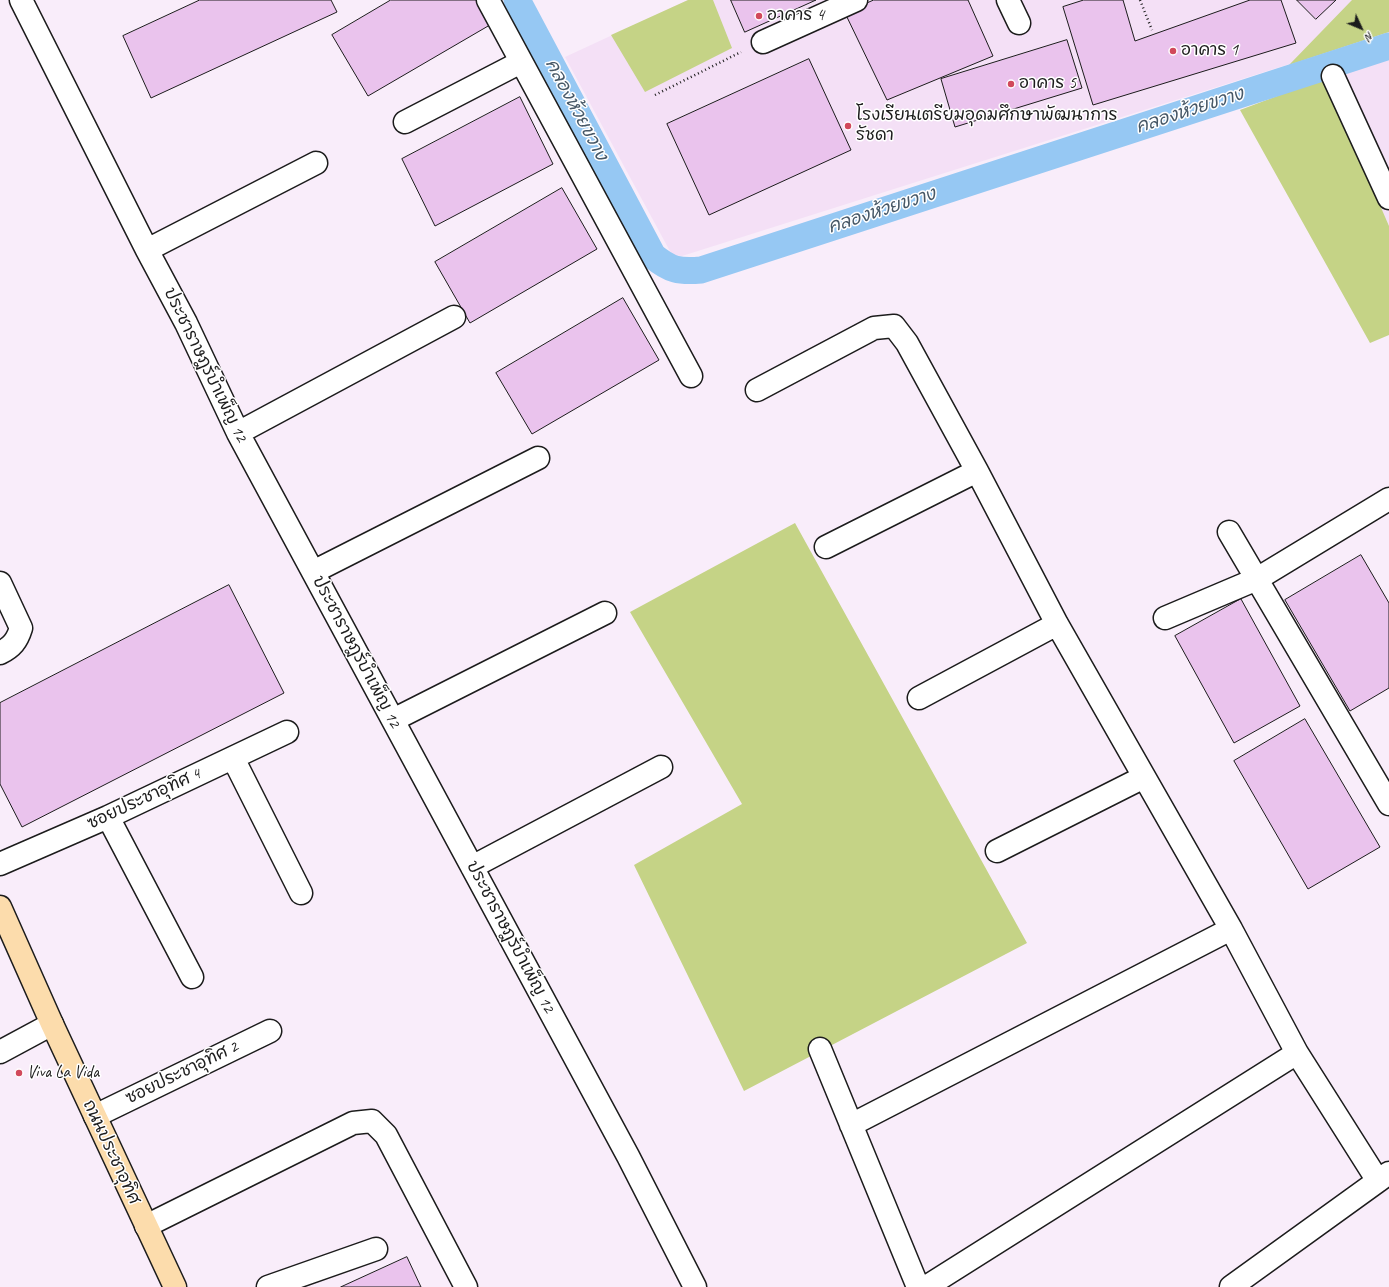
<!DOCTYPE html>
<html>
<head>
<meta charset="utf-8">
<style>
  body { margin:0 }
  #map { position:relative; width:1389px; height:1287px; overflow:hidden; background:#f9edfa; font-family:Caveat,sans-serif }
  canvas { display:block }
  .north { position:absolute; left:1341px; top:8px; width:40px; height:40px; -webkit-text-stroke:3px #fff; paint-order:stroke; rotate:134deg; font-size:11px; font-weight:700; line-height:16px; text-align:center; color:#1c1c1c }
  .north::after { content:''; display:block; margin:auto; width:14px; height:18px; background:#1c1c1c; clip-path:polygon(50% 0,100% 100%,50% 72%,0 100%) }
</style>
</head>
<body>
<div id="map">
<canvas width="1389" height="1287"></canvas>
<div class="north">N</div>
</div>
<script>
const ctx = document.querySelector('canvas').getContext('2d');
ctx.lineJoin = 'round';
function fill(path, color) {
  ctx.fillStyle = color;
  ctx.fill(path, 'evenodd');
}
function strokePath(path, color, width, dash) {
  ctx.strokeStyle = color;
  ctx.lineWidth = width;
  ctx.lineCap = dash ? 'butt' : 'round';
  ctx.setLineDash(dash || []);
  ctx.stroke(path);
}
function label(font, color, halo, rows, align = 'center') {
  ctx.font = font + ' Caveat,"Playpen Sans Thai",sans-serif';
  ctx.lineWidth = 3;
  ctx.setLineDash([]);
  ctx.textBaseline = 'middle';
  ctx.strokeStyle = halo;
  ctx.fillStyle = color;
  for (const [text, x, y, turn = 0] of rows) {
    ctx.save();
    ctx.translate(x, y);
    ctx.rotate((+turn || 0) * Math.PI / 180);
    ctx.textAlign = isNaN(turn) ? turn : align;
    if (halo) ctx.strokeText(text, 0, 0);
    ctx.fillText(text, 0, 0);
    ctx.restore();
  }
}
fill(new Path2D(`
  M 688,0 L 1389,0 L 1389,226 L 1315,56 L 682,256 L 672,255 L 565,57 Z`), '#f4e0f6');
fill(new Path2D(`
  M 688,0 L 713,0 L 732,48 L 645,92 L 611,35 Z
  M 1352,0 L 1389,0 L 1389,32 L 1289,65 Z
  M 1325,78 L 1389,226 L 1389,335 L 1370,343 L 1240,110 Z
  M 795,523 L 1027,943 L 744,1091 L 634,865 L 742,804 L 630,612 Z`), '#c5d386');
strokePath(new Path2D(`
  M 517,0 L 653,256 C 670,270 679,272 701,270 L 1389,46`), '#96c8f3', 27);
const building = new Path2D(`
  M 200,0 L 331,0 L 337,12 L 151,98 L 123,36 Z
  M 391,0 L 482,0 L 495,22 L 368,96 L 332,35 Z
  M 731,0 L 816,0 L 745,32 Z
  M 874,0 L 968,0 L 993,56 L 887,100 L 845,13 Z
  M 1084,0 L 1123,0 L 1135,41 L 1250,0 L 1281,0 L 1296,43 L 1093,105 L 1063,7 Z
  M 1297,0 L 1336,0 L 1316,19 Z
  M 1067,40 L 1082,88 L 955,127 L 941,79 Z
  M 809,59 L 851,150 L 709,215 L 667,124 Z
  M 520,97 L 553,164 L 435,226 L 402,159 Z
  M 562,188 L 597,249 L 470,323 L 435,262 Z
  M 623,298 L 659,360 L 532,434 L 496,373 Z
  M 1361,555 L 1389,603 L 1389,688 L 1350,711 L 1285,600 Z
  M 229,585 L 284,693 L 22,827 L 0,784 L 0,703 Z
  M 1241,599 L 1300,706 L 1234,743 L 1175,636 Z
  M 1305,719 L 1380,847 L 1308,889 L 1234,761 Z
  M 407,1257 L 421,1287 L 341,1287 Z`);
fill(building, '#eac3ed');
strokePath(building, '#1c1c1c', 1);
const minor = new Path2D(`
  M 21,0 L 147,250 L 186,323 L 238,433 L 628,1156 L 695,1287
  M 488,0 L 691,376
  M 1008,0 L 1019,23
  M 763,42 L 856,0
  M 1333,76 L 1389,198
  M 405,122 L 521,62
  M 147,250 L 316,163
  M 757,390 L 874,328 L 894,326 L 907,343 L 977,471 L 1057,624 L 1231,929 L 1297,1053 L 1378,1181
  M 238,433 L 454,317
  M 1229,532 L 1389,804
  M 826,547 L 977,471
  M 313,572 L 538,458
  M 0,583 L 21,628 C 17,641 12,647 0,653
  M 1165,618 L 1257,579 L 1389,499
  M 919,698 L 1057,624
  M 393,720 L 605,613
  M 233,758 L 301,893
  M 108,817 L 192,977
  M 997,851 L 1144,777
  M 0,864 L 108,817 L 287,732
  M 472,867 L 661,767
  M 820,1049 L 918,1287
  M 0,1052 L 52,1024
  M 95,1116 L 270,1031
  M 851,1125 L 1231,929
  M 146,1226 L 353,1123 L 372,1121 L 386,1135 L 466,1287
  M 268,1287 L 376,1249
  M 926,1287 L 1297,1053
  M 1231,1287 L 1389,1173`);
const major = new Path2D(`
  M 0,907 L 52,1024 L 175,1287`);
strokePath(minor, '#1c1c1c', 25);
strokePath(major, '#1c1c1c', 25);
strokePath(new Path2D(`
  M 1140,0 L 1152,30
  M 655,95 L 741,52`), '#1c1c1c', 2.5, [1, 3]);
strokePath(minor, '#fff', 22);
strokePath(major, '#fcdcac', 22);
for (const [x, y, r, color] of [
  [759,16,4,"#d1495b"],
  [1173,51,4,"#d1495b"],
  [1011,84,4,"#d1495b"],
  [848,126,4,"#d1495b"],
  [19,1073,4,"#d1495b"]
]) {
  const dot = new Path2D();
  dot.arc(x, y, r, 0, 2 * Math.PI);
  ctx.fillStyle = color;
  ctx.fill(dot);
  strokePath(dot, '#fff', 1.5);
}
label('17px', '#1c1c1c', '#fff', [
  ["อาคาร 4",767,16],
  ["อาคาร 1",1181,51],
  ["อาคาร 5",1019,84],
  ["โรงเรียนเตรียมอุดมศึกษาพัฒนาการ",856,116],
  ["รัชดา",856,136],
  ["Viva La Vida",27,1073]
], 'left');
label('17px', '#1c1c1c', '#fff', [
  ["ประชาราษฎร์บำเพ็ญ 12",205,365,64],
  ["ประชาราษฎร์บำเพ็ญ 12",356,652,62],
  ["ซอยประชาอุทิศ 4",144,799,-25],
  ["ประชาราษฎร์บำเพ็ญ 12",510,937,62],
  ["ซอยประชาอุทิศ 2",182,1073,-26],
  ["ถนนประชาอุทิศ",111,1152,65]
]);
label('italic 18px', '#475867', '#fff', [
  ["คลองห้วยขวาง",576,110,62],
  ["คลองห้วยขวาง",1190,111,-18],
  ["คลองห้วยขวาง",882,211,-18]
]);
</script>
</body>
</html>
